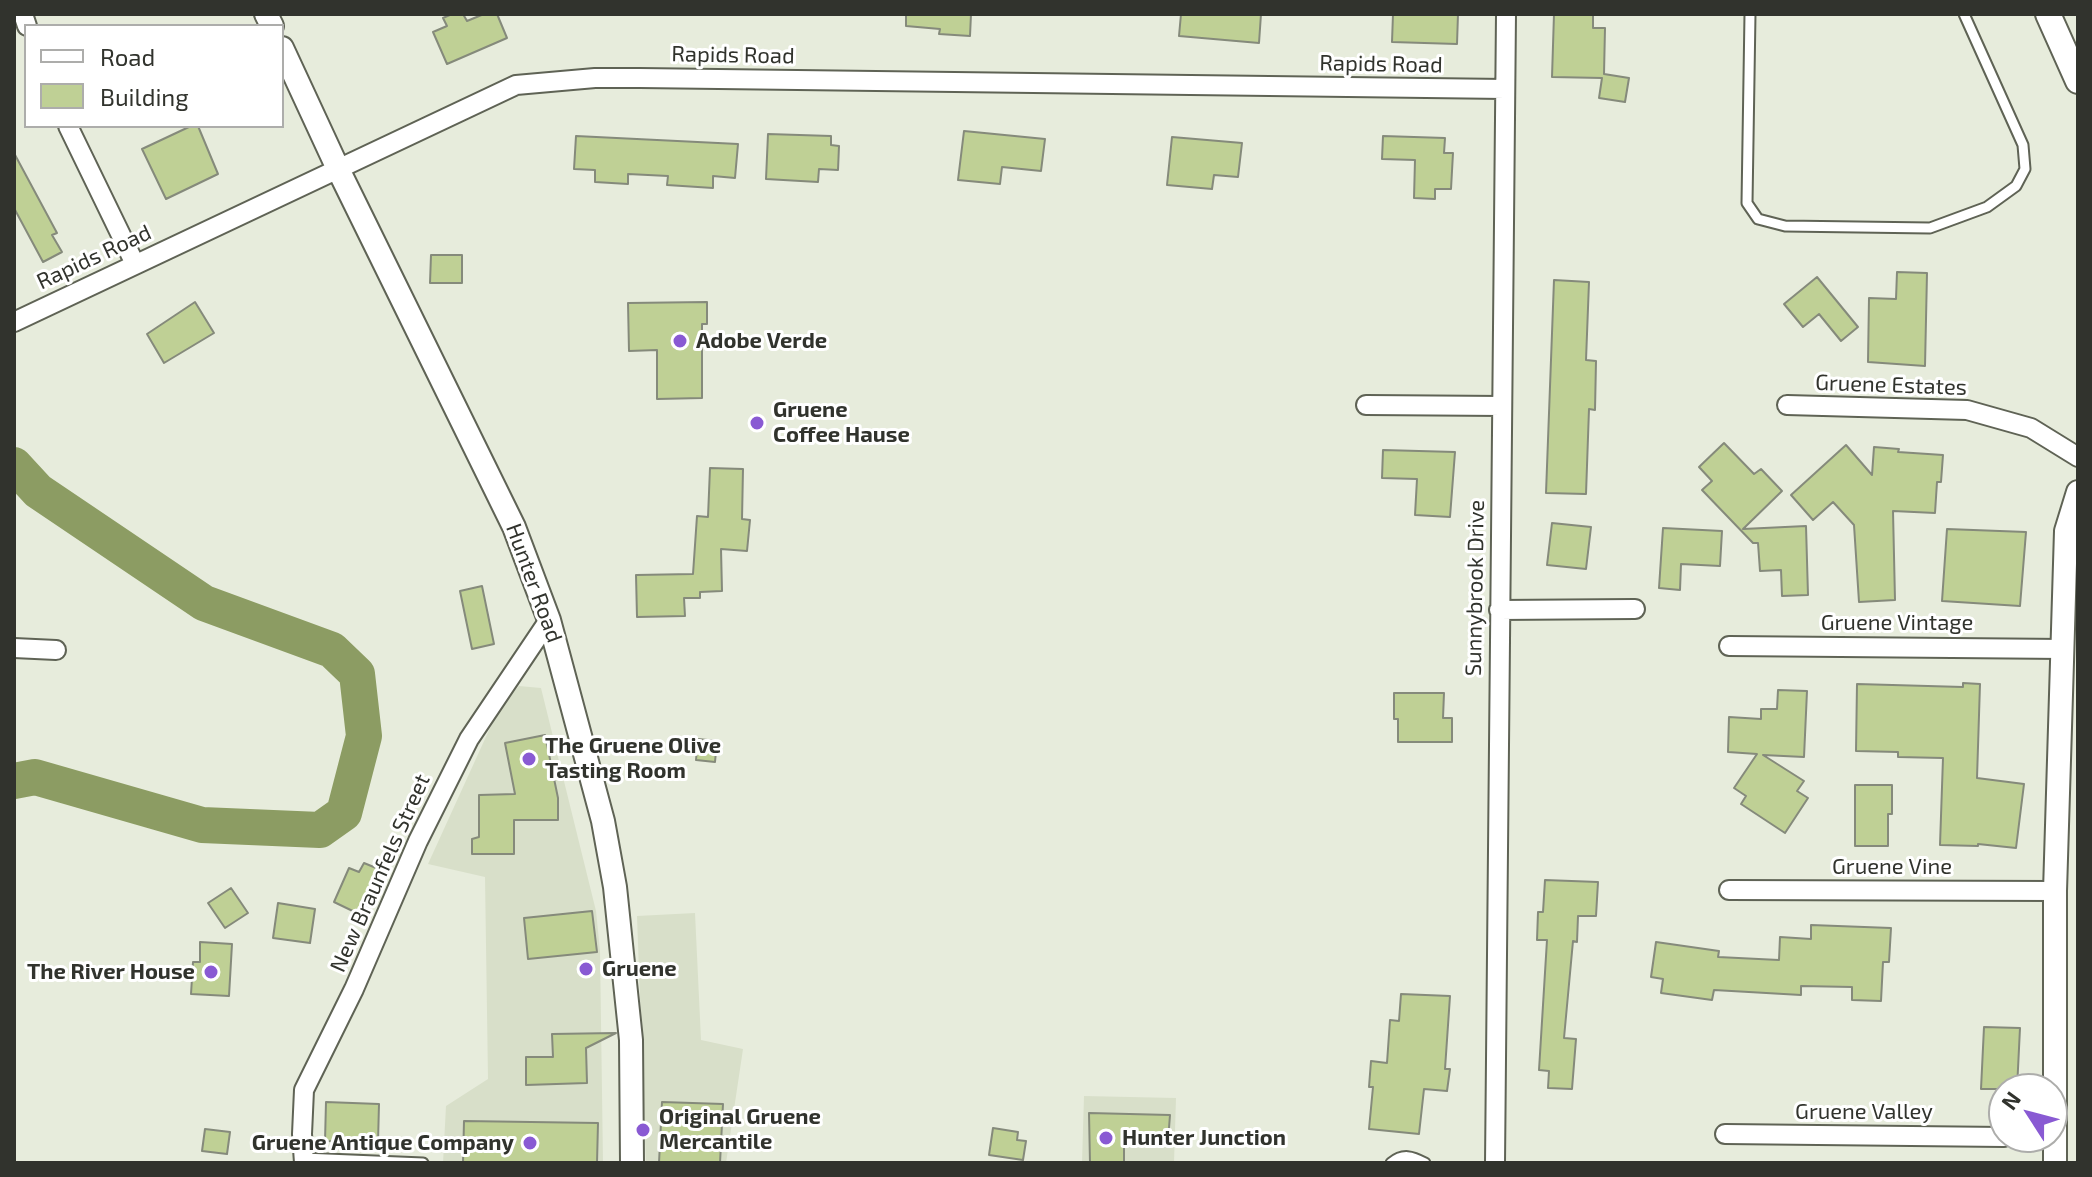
<!DOCTYPE html>
<html>
<head>
<meta charset="utf-8">
<style>
  body { margin:0 }
  #map { position:relative; width:2092px; height:1177px; overflow:hidden; background:#e7ecdc; font-family:"Exo 2",sans-serif }
  canvas { display:block }
  .frame { position:absolute; inset:0; border:16px solid #31332d; pointer-events:none }
  .legend { position:absolute; left:24px; top:24px; width:260px; height:104px; box-sizing:border-box; background:#fff; border:2px solid #adadab; margin:0; padding:10px 14px; list-style:none; font-size:24px; color:#31332d }
  .legend li { display:flex; align-items:center; gap:16px; height:40px }
  .legend b { width:40px; border:2px solid #adadab }
  .north { position:absolute; left:1988px; top:1073px; width:80px; height:80px; box-sizing:border-box; background:#fff; border:2px solid #adadab; border-radius:50%; rotate:306deg; font-size:22px; font-weight:700; line-height:32px; text-align:center; color:#31332d }
  .north::after { content:''; display:block; margin:auto; width:28px; height:36px; background:#895ad3; clip-path:polygon(50% 0,100% 100%,50% 72%,0 100%) }
</style>
</head>
<body>
<div id="map">
<canvas width="2092" height="1177"></canvas>
<div class="frame"></div>
<ul class="legend">
<li><b style="height:10px;background:#fff"></b>Road</li>
<li><b style="height:22px;background:#bfd095"></b>Building</li>
</ul>
<div class="north">N</div>
</div>
<script>
const ctx = document.querySelector('canvas').getContext('2d');
ctx.lineJoin = 'round';
function fill(path, color) {
  ctx.fillStyle = color;
  ctx.fill(path, 'evenodd');
}
function strokePath(path, color, width, dash) {
  ctx.strokeStyle = color;
  ctx.lineWidth = width;
  ctx.lineCap = dash ? 'butt' : 'round';
  ctx.setLineDash(dash || []);
  ctx.stroke(path);
}
function label(font, color, halo, rows, align = 'center') {
  ctx.font = font + ' "Exo 2",sans-serif';
  ctx.lineWidth = 6;
  ctx.setLineDash([]);
  ctx.textBaseline = 'middle';
  ctx.strokeStyle = halo;
  ctx.fillStyle = color;
  for (const [text, x, y, turn = 0] of rows) {
    ctx.save();
    ctx.translate(x, y);
    ctx.rotate((+turn || 0) * Math.PI / 180);
    ctx.textAlign = isNaN(turn) ? turn : align;
    if (halo) ctx.strokeText(text, 0, 0);
    ctx.fillText(text, 0, 0);
    ctx.restore();
  }
}
fill(new Path2D(`
  M 519,686 L 541,688 L 596,911 L 600,951 L 603,1163 L 443,1163 L 446,1106 L 488,1079 L 485,877 L 428,864 L 500,706 Z
  M 695,913 L 701,1040 L 743,1049 L 726,1163 L 646,1163 L 637,916 Z
  M 1084,1096 L 1176,1098 L 1174,1163 L 1082,1163 Z`), '#d8dfc9');
strokePath(new Path2D(`
  M 14,465 L 38,491 L 204,603 L 332,650 L 357,674 L 364,736 L 344,813 L 320,830 L 202,825 L 35,777 L 14,781`), '#8c9c63', 36);
const building = new Path2D(`
  M 452,14 L 463,14 L 467,21 L 484,14 L 497,14 L 507,38 L 447,64 L 433,32 L 447,26 L 443,18 Z
  M 906,14 L 971,14 L 970,36 L 939,34 L 940,29 L 906,26 Z
  M 1181,14 L 1261,14 L 1259,43 L 1179,36 Z
  M 1393,14 L 1458,14 L 1457,44 L 1392,42 Z
  M 1554,14 L 1593,15 L 1593,28 L 1605,28 L 1604,74 L 1629,78 L 1625,102 L 1599,98 L 1602,78 L 1552,77 Z
  M 191,126 L 198,126 L 218,174 L 166,199 L 142,149 Z
  M 964,131 L 1045,139 L 1041,171 L 1002,167 L 1000,184 L 958,180 Z
  M 768,134 L 831,136 L 831,145 L 839,146 L 838,170 L 819,169 L 818,182 L 766,179 Z
  M 576,136 L 738,144 L 735,178 L 713,176 L 713,188 L 667,185 L 668,176 L 628,174 L 628,184 L 595,182 L 595,170 L 574,169 Z
  M 1383,136 L 1445,138 L 1444,153 L 1453,153 L 1451,189 L 1435,189 L 1435,199 L 1414,198 L 1415,160 L 1382,159 Z
  M 1172,137 L 1242,143 L 1238,177 L 1214,175 L 1212,189 L 1167,185 Z
  M 14,153 L 57,233 L 52,235 L 62,252 L 43,262 L 14,208 Z
  M 431,255 L 462,255 L 462,283 L 430,283 Z
  M 1897,272 L 1927,273 L 1925,366 L 1868,362 L 1869,298 L 1896,299 Z
  M 1817,277 L 1858,327 L 1841,341 L 1819,314 L 1803,327 L 1784,304 Z
  M 1554,280 L 1589,282 L 1586,360 L 1596,361 L 1595,410 L 1589,409 L 1586,494 L 1546,493 Z
  M 195,302 L 214,333 L 164,363 L 147,334 Z
  M 707,302 L 707,324 L 702,324 L 702,398 L 657,399 L 657,350 L 629,351 L 628,303 Z
  M 1724,443 L 1754,474 L 1761,469 L 1782,491 L 1743,529 L 1806,526 L 1808,595 L 1782,596 L 1781,570 L 1760,571 L 1758,543 L 1753,543 L 1702,490 L 1712,481 L 1699,467 Z
  M 1846,445 L 1872,475 L 1874,447 L 1899,449 L 1898,452 L 1943,455 L 1941,482 L 1937,482 L 1935,513 L 1893,511 L 1895,600 L 1859,602 L 1854,525 L 1833,502 L 1813,520 L 1791,495 Z
  M 1383,450 L 1455,452 L 1450,517 L 1415,515 L 1417,479 L 1382,478 Z
  M 710,468 L 743,469 L 742,519 L 750,520 L 747,551 L 721,549 L 722,591 L 700,592 L 700,598 L 684,598 L 685,616 L 637,617 L 636,575 L 693,574 L 697,516 L 708,517 Z
  M 1552,523 L 1591,527 L 1586,569 L 1547,565 Z
  M 1663,528 L 1722,531 L 1720,566 L 1681,564 L 1680,590 L 1659,588 Z
  M 1947,529 L 2026,532 L 2020,606 L 1942,601 Z
  M 482,586 L 494,644 L 472,649 L 460,591 Z
  M 1963,683 L 1980,684 L 1977,778 L 2024,784 L 2016,848 L 1978,844 L 1978,846 L 1940,845 L 1943,758 L 1898,757 L 1898,752 L 1856,751 L 1857,684 L 1963,687 Z
  M 1778,690 L 1807,691 L 1804,757 L 1763,755 L 1804,781 L 1797,791 L 1808,798 L 1785,833 L 1741,804 L 1746,796 L 1734,788 L 1757,754 L 1728,752 L 1729,717 L 1761,719 L 1761,709 L 1777,709 Z
  M 1394,693 L 1444,693 L 1443,718 L 1452,718 L 1452,742 L 1398,742 L 1398,719 L 1394,719 Z
  M 545,735 L 558,798 L 558,820 L 514,820 L 514,854 L 472,854 L 472,839 L 479,837 L 479,795 L 515,794 L 505,743 Z
  M 698,739 L 717,741 L 715,762 L 696,760 Z
  M 1855,785 L 1892,785 L 1892,814 L 1888,814 L 1888,846 L 1855,846 Z
  M 364,863 L 381,870 L 361,915 L 334,902 L 349,868 L 359,872 Z
  M 1545,880 L 1598,882 L 1596,916 L 1578,916 L 1577,942 L 1573,941 L 1564,1038 L 1576,1039 L 1572,1089 L 1548,1088 L 1549,1071 L 1539,1070 L 1547,940 L 1537,940 L 1538,912 L 1543,912 Z
  M 231,888 L 248,913 L 225,928 L 208,903 Z
  M 278,903 L 315,909 L 310,943 L 273,938 Z
  M 592,911 L 597,952 L 528,959 L 524,918 Z
  M 1811,925 L 1891,928 L 1889,962 L 1883,962 L 1881,1001 L 1852,1000 L 1852,987 L 1801,986 L 1801,995 L 1714,990 L 1712,1000 L 1661,993 L 1663,979 L 1651,977 L 1656,942 L 1719,951 L 1718,957 L 1779,960 L 1780,937 L 1811,939 Z
  M 200,942 L 232,944 L 229,996 L 191,994 L 193,962 L 200,962 Z
  M 1401,994 L 1450,996 L 1445,1069 L 1450,1069 L 1447,1091 L 1424,1089 L 1419,1134 L 1369,1129 L 1373,1087 L 1369,1087 L 1371,1061 L 1387,1063 L 1390,1020 L 1399,1021 Z
  M 1984,1027 L 2020,1028 L 2017,1089 L 1981,1089 Z
  M 616,1033 L 586,1048 L 587,1083 L 526,1085 L 526,1057 L 553,1057 L 552,1034 Z
  M 326,1102 L 379,1104 L 378,1143 L 325,1141 Z
  M 662,1102 L 723,1104 L 720,1163 L 659,1163 Z
  M 1089,1113 L 1170,1115 L 1168,1141 L 1124,1139 L 1124,1163 L 1090,1163 Z
  M 464,1121 L 598,1123 L 597,1163 L 463,1163 Z
  M 993,1128 L 1018,1132 L 1017,1140 L 1026,1141 L 1023,1160 L 989,1155 Z
  M 205,1129 L 230,1132 L 227,1154 L 202,1151 Z`);
fill(building, '#bfd095');
strokePath(building, '#858a7b', 2);
const service = new Path2D(`
  M 1750,14 L 1747,203 L 1758,219 L 1785,226 L 1930,228 L 1987,207 L 2016,186 L 2025,169 L 2023,145 L 1964,14
  M 303,1158 L 423,1163
  M 1391,1163 C 1403,1153 1412,1156 1425,1163`);
const minor = new Path2D(`
  M 23,14 L 27,26
  M 68,126 L 135,264
  M 14,322 L 516,85 L 595,78 L 640,78 L 1505,89
  M 1366,405 L 1502,406
  M 1787,405 L 1967,410 L 2031,428 L 2078,457
  M 1499,610 L 1635,609
  M 1729,646 L 2064,649
  M 14,648 L 56,650
  M 1729,890 L 2055,891
  M 1725,1134 L 2004,1137
  M 2031,1137 L 2054,1137
  M 304,1163 L 302,1134 L 304,1090 L 354,989 L 418,841 L 469,739 L 549,620
  M 1495,1163 L 1506,14`);
const tertiary = new Path2D(`
  M 266,14 L 272,26
  M 282,48 L 339,171 L 514,527 L 549,620 L 603,821 L 615,887 L 631,1040 L 632,1163
  M 2055,1163 L 2055,891 L 2066,531 L 2078,492`);
const secondary = new Path2D(`
  M 2048,14 L 2078,81`);
strokePath(service, '#5f6355', 13);
strokePath(minor, '#5f6355', 22);
strokePath(tertiary, '#5f6355', 26);
strokePath(secondary, '#5f6355', 28);
strokePath(service, '#fff', 9);
strokePath(minor, '#fff', 18);
strokePath(tertiary, '#fff', 22);
strokePath(secondary, '#fff', 24);
for (const [x, y, r, color] of [
  [680,341,8,"#895ad3"],
  [757,423,8,"#895ad3"],
  [529,759,8,"#895ad3"],
  [586,969,8,"#895ad3"],
  [211,972,8,"#895ad3"],
  [643,1130,8,"#895ad3"],
  [1106,1138,8,"#895ad3"],
  [530,1143,8,"#895ad3"]
]) {
  const dot = new Path2D();
  dot.arc(x, y, r, 0, 2 * Math.PI);
  ctx.fillStyle = color;
  ctx.fill(dot);
  strokePath(dot, '#fff', 3);
}
label('22px', '#31332d', '#fff', [
  ["Rapids Road",733,55,1],
  ["Rapids Road",1381,64,1],
  ["Rapids Road",94,257,-25],
  ["Gruene Estates",1891,385,2],
  ["Hunter Road",534,583,70],
  ["Sunnybrook Drive",1475,588,-89],
  ["Gruene Vintage",1897,623],
  ["Gruene Vine",1892,867],
  ["New Braunfels Street",380,873,-66],
  ["Gruene Valley",1864,1112]
]);
label('bold 22px', '#31332d', '#fff', [
  ["Adobe Verde",696,341],
  ["Gruene",773,410],
  ["Coffee Hause",773,435],
  ["The Gruene Olive",545,746],
  ["Tasting Room",545,771],
  ["Gruene",602,969],
  ["The River House",195,972,"right"],
  ["Original Gruene",659,1117],
  ["Mercantile",659,1142],
  ["Hunter Junction",1122,1138],
  ["Gruene Antique Company",514,1143,"right"]
], 'left');
</script>
</body>
</html>
